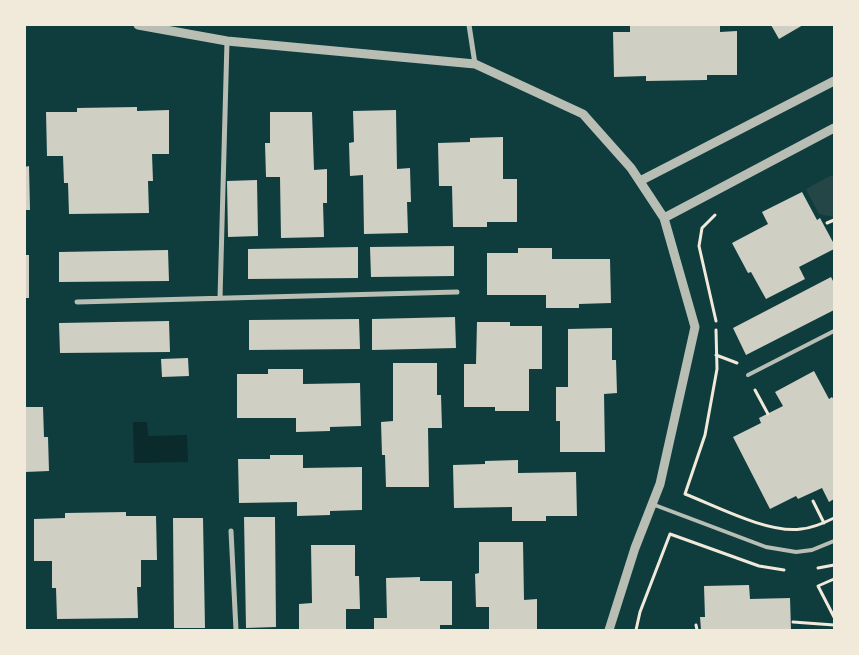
<!DOCTYPE html>
<html>
<head>
<meta charset="utf-8">
<style>
  body { margin:0 }
  #map { position:relative; width:859px; height:655px; overflow:hidden; background:#0f3d3e; font-family:"DM Sans",sans-serif }
  canvas { display:block }
  .frame { position:absolute; inset:0; border:26px solid #f1e9da; pointer-events:none }
</style>
</head>
<body>
<div id="map">
<canvas width="859" height="655"></canvas>
<div class="frame"></div>
</div>
<script>
const ctx = document.querySelector('canvas').getContext('2d');
ctx.lineJoin = 'round';
function fill(path, color) {
  ctx.fillStyle = color;
  ctx.fill(path, 'evenodd');
}
function strokePath(path, color, width, dash) {
  ctx.strokeStyle = color;
  ctx.lineWidth = width;
  ctx.lineCap = dash ? 'butt' : 'round';
  ctx.setLineDash(dash || []);
  ctx.stroke(path);
}
fill(new Path2D(`
  M 830,176 L 834,176 L 834,217 L 819,214 L 806,189 Z`), '#244646');
fill(new Path2D(`
  M 133,422 L 147,422 L 148,436 L 187,435 L 188,462 L 134,463 Z`), '#0a2a2b');
fill(new Path2D(`
  M 630,25 L 720,25 L 720,32 L 737,31 L 737,75 L 707,75 L 707,80 L 646,81 L 646,76 L 614,77 L 613,32 L 630,32 Z
  M 771,25 L 803,25 L 779,39 Z
  M 137,107 L 137,111 L 169,110 L 169,154 L 152,154 L 153,181 L 148,181 L 149,213 L 69,214 L 68,183 L 64,183 L 63,156 L 47,156 L 46,112 L 77,112 L 77,108 Z
  M 396,110 L 397,169 L 410,168 L 411,202 L 407,202 L 408,233 L 364,234 L 363,175 L 350,176 L 349,143 L 354,142 L 353,111 Z
  M 270,112 L 312,112 L 314,170 L 327,169 L 327,203 L 323,203 L 324,237 L 281,238 L 280,177 L 266,177 L 265,143 L 270,143 Z
  M 503,137 L 503,179 L 517,179 L 517,222 L 487,222 L 487,227 L 453,227 L 452,186 L 439,186 L 438,143 L 470,142 L 470,138 Z
  M 29,166 L 30,210 L 25,210 L 25,167 Z
  M 257,180 L 258,236 L 228,237 L 227,181 Z
  M 802,192 L 817,220 L 820,218 L 834,244 L 834,249 L 799,267 L 805,279 L 766,299 L 751,272 L 748,273 L 732,243 L 768,224 L 762,212 Z
  M 454,246 L 454,276 L 371,277 L 370,247 Z
  M 358,247 L 358,278 L 248,279 L 248,249 Z
  M 518,248 L 552,248 L 552,259 L 610,259 L 611,303 L 579,304 L 579,308 L 546,308 L 546,295 L 487,295 L 487,253 L 518,253 Z
  M 168,250 L 169,281 L 59,282 L 59,252 Z
  M 25,255 L 29,255 L 29,298 L 25,298 Z
  M 831,277 L 834,283 L 834,310 L 746,355 L 733,328 Z
  M 455,317 L 456,348 L 372,350 L 372,319 Z
  M 359,319 L 360,349 L 249,350 L 249,320 Z
  M 169,321 L 170,352 L 60,353 L 59,323 Z
  M 477,322 L 510,322 L 510,326 L 542,326 L 542,369 L 529,369 L 529,411 L 495,411 L 495,407 L 464,407 L 464,364 L 476,364 Z
  M 612,328 L 612,360 L 616,360 L 617,393 L 604,394 L 605,452 L 560,452 L 560,421 L 556,421 L 556,387 L 568,387 L 568,329 Z
  M 188,358 L 189,376 L 162,377 L 161,359 Z
  M 393,363 L 437,363 L 437,395 L 441,395 L 442,428 L 428,428 L 429,487 L 386,487 L 385,455 L 382,455 L 381,422 L 393,421 Z
  M 268,369 L 303,369 L 303,384 L 360,383 L 361,426 L 330,427 L 330,431 L 296,432 L 296,418 L 237,418 L 237,374 L 268,374 Z
  M 814,371 L 829,399 L 832,397 L 834,400 L 834,499 L 829,502 L 822,488 L 798,499 L 796,496 L 770,509 L 733,437 L 761,423 L 759,418 L 783,406 L 775,392 Z
  M 25,407 L 43,407 L 44,437 L 48,437 L 49,471 L 25,472 Z
  M 270,455 L 303,455 L 303,468 L 362,467 L 362,510 L 330,511 L 330,515 L 297,516 L 297,502 L 239,503 L 238,459 L 270,459 Z
  M 518,460 L 518,473 L 576,472 L 577,516 L 546,516 L 546,521 L 512,521 L 512,507 L 454,508 L 453,465 L 485,464 L 485,461 Z
  M 126,512 L 126,516 L 156,516 L 157,560 L 141,560 L 141,587 L 137,587 L 138,618 L 57,619 L 56,588 L 52,588 L 52,561 L 34,561 L 34,519 L 65,518 L 65,513 Z
  M 244,517 L 275,517 L 276,627 L 246,628 Z
  M 173,518 L 203,518 L 205,628 L 174,628 Z
  M 479,542 L 523,542 L 524,600 L 537,599 L 537,630 L 489,630 L 489,607 L 476,607 L 475,574 L 479,573 Z
  M 311,545 L 355,545 L 355,576 L 359,576 L 360,609 L 346,609 L 346,630 L 299,630 L 299,604 L 312,603 Z
  M 420,577 L 420,581 L 452,581 L 452,625 L 440,625 L 440,630 L 374,630 L 374,618 L 387,618 L 386,578 Z
  M 749,585 L 750,599 L 790,598 L 791,630 L 701,630 L 700,617 L 705,617 L 704,586 Z`), '#cfcfc3');
strokePath(new Path2D(`
  M 715,215 L 702,228 L 699,246 L 716,321
  M 827,223 L 834,220
  M 716,330 L 717,369 L 705,435 L 685,494 C 716,506 769,534 801,529 C 813,528 824,523 834,518
  M 716,355 L 737,363
  M 755,390 L 768,414
  M 813,501 L 824,523
  M 818,568 L 834,565
  M 834,579 L 818,586 L 834,617
  M 793,622 L 834,625
  M 696,625 L 697,630
  M 636,630 L 640,612 L 670,534 L 759,566 L 784,570`), '#f1e9da', 3);
strokePath(new Path2D(`
  M 748,375 L 834,331
  M 652,504 L 766,547 L 796,552 L 812,550 L 834,541`), '#b8beb3', 4);
strokePath(new Path2D(`
  M 469,25 L 475,64
  M 220,298 L 227,41
  M 77,302 L 457,292
  M 231,531 L 236,630`), '#b8beb3', 5);
strokePath(new Path2D(`
  M 138,25 L 227,41 L 475,64 L 583,114 L 631,168 L 664,218 L 695,327 L 660,484 L 635,548 L 609,630
  M 640,181 L 834,81
  M 664,218 L 834,128`), '#b8beb3', 9);
</script>
</body>
</html>
